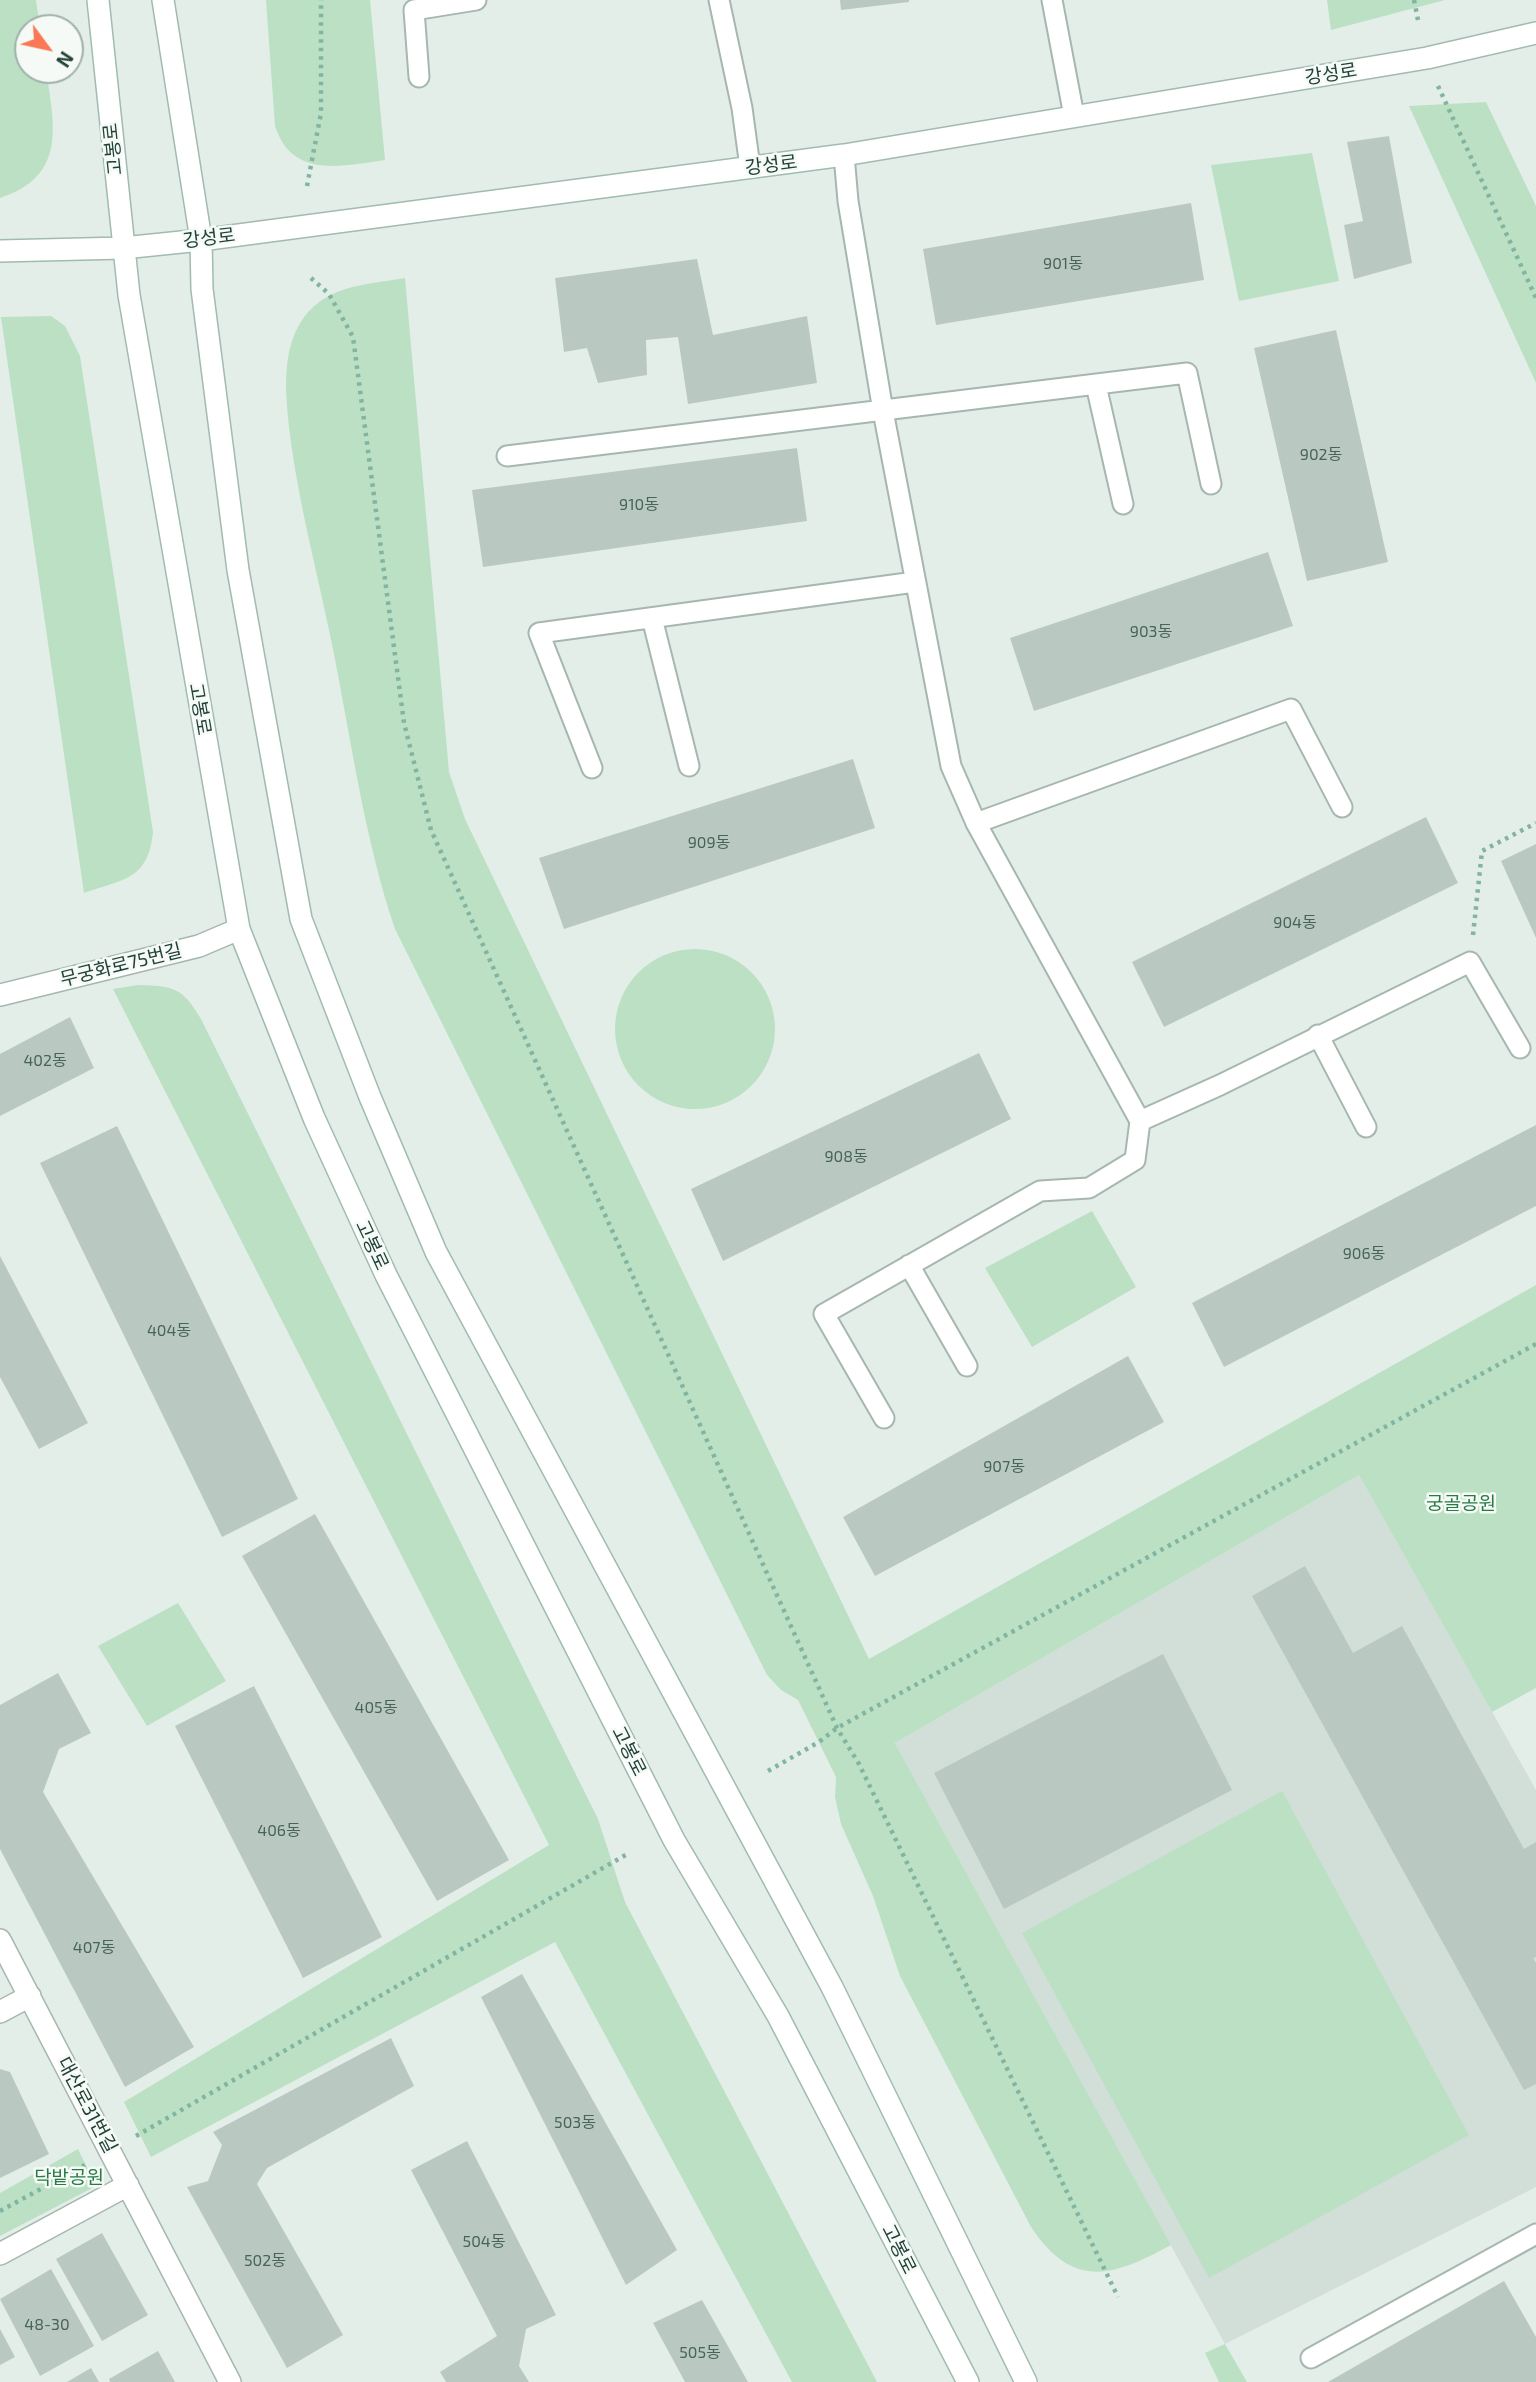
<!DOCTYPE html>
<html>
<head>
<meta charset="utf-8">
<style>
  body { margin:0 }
  #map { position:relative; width:1536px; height:2382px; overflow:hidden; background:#e4eee9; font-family:"Exo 2",sans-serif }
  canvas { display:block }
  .north { position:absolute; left:14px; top:14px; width:70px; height:70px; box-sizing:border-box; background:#f5faf7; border:2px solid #a1b0ab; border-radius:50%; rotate:123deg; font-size:19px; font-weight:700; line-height:28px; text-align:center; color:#224138 }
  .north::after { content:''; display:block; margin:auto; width:24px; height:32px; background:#fa7855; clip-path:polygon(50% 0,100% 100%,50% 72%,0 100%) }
</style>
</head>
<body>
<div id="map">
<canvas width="1536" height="2382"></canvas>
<div class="north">N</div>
</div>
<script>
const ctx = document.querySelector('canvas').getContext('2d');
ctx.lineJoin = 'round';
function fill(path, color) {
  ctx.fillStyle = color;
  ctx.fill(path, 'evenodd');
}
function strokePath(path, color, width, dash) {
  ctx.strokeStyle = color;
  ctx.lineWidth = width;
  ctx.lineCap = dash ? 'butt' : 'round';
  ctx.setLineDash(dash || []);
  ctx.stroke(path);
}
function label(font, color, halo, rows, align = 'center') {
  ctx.font = font + ' "Exo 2","Noto Sans KR",sans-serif';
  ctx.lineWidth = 5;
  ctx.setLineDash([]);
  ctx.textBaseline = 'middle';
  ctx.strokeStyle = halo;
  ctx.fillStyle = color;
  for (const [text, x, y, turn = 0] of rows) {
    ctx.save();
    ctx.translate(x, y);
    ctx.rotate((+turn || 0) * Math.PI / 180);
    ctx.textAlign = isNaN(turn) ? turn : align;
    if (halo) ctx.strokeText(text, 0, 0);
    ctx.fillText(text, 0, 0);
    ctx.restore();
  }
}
fill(new Path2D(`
  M 1359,1475 L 1536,1790 L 1536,2187 L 1225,2344 L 895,1743 Z`), '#d2ded8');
fill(new Path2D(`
  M 0,0 L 36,0 L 40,28 L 28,28 L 28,70 L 46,70 C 54,124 68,176 0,198 Z
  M 266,0 L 370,0 L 385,160 C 342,166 292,179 275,126 Z
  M 1327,0 L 1445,0 L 1331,30 Z
  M 1486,102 L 1536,206 L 1536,383 L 1409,106 Z
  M 1312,153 L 1339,281 L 1239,301 L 1211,165 Z
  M 405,278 L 449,772 L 465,819 L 869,1659 L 1536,1285 L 1536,1688 L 1492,1712 L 1359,1475 L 895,1743 L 1171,2245 C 1113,2277 1073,2290 1031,2227 L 900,1976 L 873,1896 L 841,1824 L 835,1797 L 836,1777 L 798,1700 L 781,1690 L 767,1675 L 395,929 C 365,840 352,746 334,654 C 320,583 299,506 290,435 C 286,400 281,356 299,325 C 322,285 364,285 405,278 Z
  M 51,316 L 65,326 L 80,356 L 153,832 C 148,880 124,879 84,893 L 1,317 Z
  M615 1029a80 80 0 1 1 160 0a80 80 0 1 1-160 0Z
  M 138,985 C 174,986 182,987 201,1019 L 598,1819 L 625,1902 L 877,2382 L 792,2382 L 555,1942 L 151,2157 L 124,2102 L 549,1845 L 113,989 Z
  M 1092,1211 L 1136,1287 L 1032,1347 L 985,1268 Z
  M 178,1603 L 226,1681 L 147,1726 L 98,1646 Z
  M 1282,1791 L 1469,2135 L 1209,2278 L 1022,1933 Z
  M 78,2149 L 96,2186 L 0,2236 L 0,2193 Z
  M 1225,2344 L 1247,2382 L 1219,2382 L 1205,2353 Z`), '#bbe0c4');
fill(new Path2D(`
  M 840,0 L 909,0 L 909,2 L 841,10 Z
  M 1389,136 L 1412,263 L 1354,279 L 1344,225 L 1363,221 L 1347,142 Z
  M 1191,203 L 1204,280 L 936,325 L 923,249 Z
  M 697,259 L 713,335 L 807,316 L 817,383 L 688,404 L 678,337 L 646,340 L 647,375 L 598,383 L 587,348 L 564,352 L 555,278 Z
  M 1336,330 L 1388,562 L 1307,581 L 1254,348 Z
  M 797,448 L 807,521 L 483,567 L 472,490 Z
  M 1268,552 L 1293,626 L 1034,711 L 1010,638 Z
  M 853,759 L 875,828 L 564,929 L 539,858 Z
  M 1426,817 L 1458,883 L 1164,1027 L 1132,962 Z
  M 1536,844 L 1536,938 L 1501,861 Z
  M 70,1017 L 94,1068 L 0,1116 L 0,1054 Z
  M 979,1053 L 1011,1119 L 723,1261 L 691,1189 Z
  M 1536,1125 L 1536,1206 L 1224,1367 L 1192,1303 Z
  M 117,1126 L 298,1499 L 222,1537 L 40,1163 Z
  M 0,1256 L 88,1423 L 39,1449 L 0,1377 Z
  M 1128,1356 L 1164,1422 L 875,1576 L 843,1517 Z
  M 315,1514 L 509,1860 L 437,1901 L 242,1556 Z
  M 1305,1566 L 1353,1653 L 1402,1626 L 1524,1849 L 1536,1842 L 1536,1957 L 1533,1958 L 1536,1963 L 1536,2084 L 1524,2090 L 1252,1596 Z
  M 1163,1654 L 1232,1790 L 1004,1909 L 934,1773 Z
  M 58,1673 L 91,1733 L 59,1749 L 43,1792 L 194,2047 L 125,2087 L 0,1849 L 0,1705 Z
  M 254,1686 L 382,1937 L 303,1978 L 175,1726 Z
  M 522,1974 L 677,2250 L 626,2285 L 481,1997 Z
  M 391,2038 L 414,2086 L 267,2168 L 257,2184 L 343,2335 L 287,2368 L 187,2187 L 208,2181 L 222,2145 L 213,2132 Z
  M 0,2069 L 10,2072 L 49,2154 L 0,2178 Z
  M 467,2141 L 556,2315 L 526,2329 L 519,2366 L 529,2382 L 446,2382 L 440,2372 L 497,2336 L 411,2170 Z
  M 102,2233 L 148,2315 L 102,2341 L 56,2259 Z
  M 51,2269 L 94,2346 L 40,2376 L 0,2299 Z
  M 1504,2281 L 1536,2337 L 1536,2382 L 1328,2382 Z
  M 702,2300 L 748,2382 L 685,2382 L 653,2323 Z
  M 0,2329 L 15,2357 L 0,2365 Z
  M 158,2351 L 175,2382 L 110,2382 L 109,2379 Z
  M 91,2368 L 99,2382 L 67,2382 Z`), '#b9c9c2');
const lane = new Path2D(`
  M 719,0 L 742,108 L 750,167
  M 1052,0 L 1074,116
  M 419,77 L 414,10 L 476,0
  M 844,155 L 848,201 L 883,411 L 951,766 L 976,823 L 1140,1121
  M 1096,385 L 1123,504
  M 507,456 L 1187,373 L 1211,484
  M 652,618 L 689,766
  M 592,768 L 539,633 L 915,582
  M 976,823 L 1291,709 L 1342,807
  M 1318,1035 L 1366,1127
  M 909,1265 L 967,1366
  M 884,1418 L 824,1314 L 1040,1191 L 1089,1188 L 1135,1160 L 1140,1121 L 1220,1085 L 1470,962 L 1520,1048
  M 1311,2358 L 1536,2234`);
const street = new Path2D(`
  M 0,995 L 199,946 L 239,929
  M 0,1940 L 230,2382
  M 0,2012 L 30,1996
  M 0,2254 L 128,2185`);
const secondary = new Path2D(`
  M 98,0 L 129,295 L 239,929 L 314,1118 L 386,1275 L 674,1840 L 778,2016 L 968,2382
  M 163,0 L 201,240 L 202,289 L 238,570 L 301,919 L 370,1097 L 436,1252 L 832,1987 L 1026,2382
  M 0,251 L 123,248 L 201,240 L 844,155 L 1427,58 L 1536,33`);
strokePath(lane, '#a6b7b0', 23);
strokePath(street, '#a6b7b0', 24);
strokePath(secondary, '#a1bbb1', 24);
strokePath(new Path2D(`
  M 1414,0 L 1418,20
  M 1438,86 L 1536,298
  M 307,186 L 321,113 L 321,0
  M 311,278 L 329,294 L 353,337 L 404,723 L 431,830 L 837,1728 L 859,1764 L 1118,2297
  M 1473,935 L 1482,851 L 1536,823
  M 768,1771 L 819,1742 L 837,1728 L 1536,1344
  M 136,2136 L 629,1853
  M 0,2211 L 85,2165`), '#82b4a2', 4.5, [3.5, 5]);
strokePath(lane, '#fff', 19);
strokePath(street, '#fff', 21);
strokePath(secondary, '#fff', 21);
label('16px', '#48635a', null, [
  ["901동",1063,264],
  ["902동",1321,455],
  ["910동",639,505],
  ["903동",1151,632],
  ["909동",709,843],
  ["904동",1295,923],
  ["402동",45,1061],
  ["908동",846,1157],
  ["906동",1364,1254],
  ["404동",169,1331],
  ["907동",1004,1467],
  ["405동",376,1708],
  ["406동",279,1831],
  ["407동",94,1948],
  ["503동",575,2123],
  ["504동",484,2242],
  ["502동",265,2261],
  ["48-30",47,2325],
  ["505동",700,2353]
]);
label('19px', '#224138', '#f5faf7', [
  ["강성로",1331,74,-9],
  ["고봉로",113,149,-96],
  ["강성로",771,165,-7],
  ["강성로",209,238,-7],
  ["고봉로",200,709,80],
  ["무궁화로75번길",121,965,-14],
  ["고봉로",372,1245,65],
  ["고봉로",629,1751,63],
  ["대산로31번길",87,2105,62],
  ["고봉로",899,2249,63]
]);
label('19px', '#297b45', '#f5faf7', [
  ["궁골공원",1461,1504],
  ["닥밭공원",69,2178]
]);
</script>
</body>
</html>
